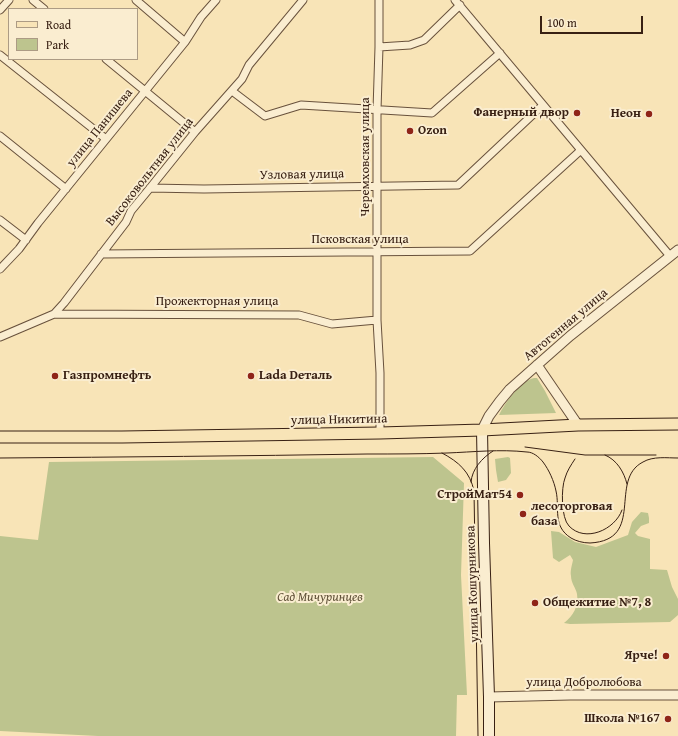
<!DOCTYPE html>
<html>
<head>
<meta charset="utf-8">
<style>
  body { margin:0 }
  #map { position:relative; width:678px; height:736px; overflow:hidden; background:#f8e4b7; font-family:"Gentium Book Plus",serif }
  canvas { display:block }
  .legend { position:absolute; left:8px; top:8px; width:130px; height:52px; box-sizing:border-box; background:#faedd0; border:1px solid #ac9b84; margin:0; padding:5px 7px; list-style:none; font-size:12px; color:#382013 }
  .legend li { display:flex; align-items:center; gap:8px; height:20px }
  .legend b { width:20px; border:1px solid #ac9b84 }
  .scale { position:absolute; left:540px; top:16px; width:103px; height:18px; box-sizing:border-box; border:2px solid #382013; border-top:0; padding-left:5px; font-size:12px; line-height:14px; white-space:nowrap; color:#382013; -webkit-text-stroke:3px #faedd0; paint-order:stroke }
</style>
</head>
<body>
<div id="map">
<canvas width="678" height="736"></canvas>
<ul class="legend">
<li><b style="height:5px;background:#f8e4b7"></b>Road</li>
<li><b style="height:11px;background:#bdc48e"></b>Park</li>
</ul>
<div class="scale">100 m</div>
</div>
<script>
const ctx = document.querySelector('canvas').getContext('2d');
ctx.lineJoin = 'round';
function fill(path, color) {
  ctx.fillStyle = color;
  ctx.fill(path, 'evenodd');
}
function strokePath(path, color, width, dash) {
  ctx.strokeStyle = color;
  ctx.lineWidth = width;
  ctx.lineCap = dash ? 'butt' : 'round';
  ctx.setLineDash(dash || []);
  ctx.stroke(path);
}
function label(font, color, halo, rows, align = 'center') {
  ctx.font = font + ' "Gentium Book Plus",serif';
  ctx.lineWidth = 4;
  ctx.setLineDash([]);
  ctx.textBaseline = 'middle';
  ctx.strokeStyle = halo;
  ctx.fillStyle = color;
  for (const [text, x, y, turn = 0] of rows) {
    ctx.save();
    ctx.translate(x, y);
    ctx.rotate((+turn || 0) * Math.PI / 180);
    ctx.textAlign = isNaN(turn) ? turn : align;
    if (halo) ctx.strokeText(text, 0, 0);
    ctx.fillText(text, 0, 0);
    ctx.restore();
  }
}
fill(new Path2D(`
  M 534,378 L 537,378 L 545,391 L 556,413 L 499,415 C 505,403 520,381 534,378 Z
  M 433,457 L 464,483 L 461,575 L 467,695 L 457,695 L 456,736 L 98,736 L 0,731 L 0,536 L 38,540 L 49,462 Z
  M 508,457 L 510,458 L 511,473 L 506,480 L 498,482 L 496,470 L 495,459 Z
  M 641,512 L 648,513 L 649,518 L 649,523 L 641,526 L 635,533 L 638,536 L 650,539 L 650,569 L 667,570 L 672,587 L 678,599 L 678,615 L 670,622 L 570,624 L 564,623 C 573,616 579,606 577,594 C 576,588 571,583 571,576 C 570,571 572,565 573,560 L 570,555 L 559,562 L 553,558 L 551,531 L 559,532 L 575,542 L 596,547 L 628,535 L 632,522 Z`), '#bdc48e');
const minor = new Path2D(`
  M 33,0 L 44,9
  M 136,0 L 185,42
  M 379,0 L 379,47 L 377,110 L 377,320 L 380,373 L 380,433
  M 455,0 L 670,256
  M 0,10 L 9,0
  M 379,47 L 410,45 L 424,40 L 460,5
  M 0,55 L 106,139
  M 106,59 L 195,132
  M 232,91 L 265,116 L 301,105 L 432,113 L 500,53
  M 0,136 L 66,189
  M 150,188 L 204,189 L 458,185 L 543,105
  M 0,220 L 26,240
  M 101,254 L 470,251 L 581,150
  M 0,269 L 19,249 L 38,223 L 185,42 L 201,17 L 216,0
  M 54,314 L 299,315 L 332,324 L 377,320
  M 0,337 L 54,314 L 64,303 L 126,222 L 131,211 L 150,188 L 195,132 L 242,79 L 249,65 L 303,0`);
const tertiary = new Path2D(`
  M 537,365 L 578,425
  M 482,430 L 489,416 L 500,401 L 510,389 L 570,336 L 678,250
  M 489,697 L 570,695 L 678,695`);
const secondary = new Path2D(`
  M 482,430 L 484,543 L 489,697 L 489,736`);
const primary = new Path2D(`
  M 0,437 L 122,437 L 380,433 L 482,430 L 578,425 L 678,424`);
strokePath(minor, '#68513c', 9);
strokePath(tertiary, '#68513c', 11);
strokePath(secondary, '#382013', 12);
strokePath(primary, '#382013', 13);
strokePath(minor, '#faedd0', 7);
strokePath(tertiary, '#faedd0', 9);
strokePath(secondary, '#faedd0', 10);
strokePath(primary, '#f8e4b7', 11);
strokePath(new Path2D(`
  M 525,447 L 585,455 L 656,455
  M 442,453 C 459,462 470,472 474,491 L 478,736
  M 605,455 C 617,460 624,472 627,484
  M 0,458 C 122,457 245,456 367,454 C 394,454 420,454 447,453 C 473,452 500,449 527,452 C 533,452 539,457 543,462 C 549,470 554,481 556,491 C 560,508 552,526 571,538 C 576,541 583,543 590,543 C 646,540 608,480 643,462 C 653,456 667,458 678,458
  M 575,459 C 571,465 567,471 565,478 C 561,488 561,518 569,526 C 585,543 615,530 622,510
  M 471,482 C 472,469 482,458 493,451`), '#382013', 1);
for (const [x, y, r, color] of [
  [577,113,4,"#8f2418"],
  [649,114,4,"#8f2418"],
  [410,131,4,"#8f2418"],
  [55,376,4,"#8f2418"],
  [251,376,4,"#8f2418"],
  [520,495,4,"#8f2418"],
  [523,514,4,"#8f2418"],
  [535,603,4,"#8f2418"],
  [666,656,4,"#8f2418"],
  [668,719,4,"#8f2418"]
]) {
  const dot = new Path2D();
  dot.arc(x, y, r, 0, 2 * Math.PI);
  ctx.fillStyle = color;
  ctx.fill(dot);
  strokePath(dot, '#faedd0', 1.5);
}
label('bold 13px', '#382013', '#faedd0', [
  ["Фанерный двор",569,113],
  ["Неон",641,114],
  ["Ozon",418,131,"left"],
  ["Газпромнефть",63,376,"left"],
  ["Lada Dеталь",259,376,"left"],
  ["СтройМат54",512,495],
  ["лесоторговая",531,507,"left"],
  ["база",531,522,"left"],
  ["Общежитие №7, 8",543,603,"left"],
  ["Ярче!",658,656],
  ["Школа №167",660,719]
], 'right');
label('13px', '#382013', '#faedd0', [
  ["улица Панишева",100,128,-51],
  ["Черемховская улица",366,157,-90],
  ["Высоковольтная улица",150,172,-52],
  ["Узловая улица",302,175,-1],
  ["Псковская улица",360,240],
  ["Прожекторная улица",217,302],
  ["Автогенная улица",566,325,-40],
  ["улица Никитина",339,420,-1],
  ["улица Кошурникова",473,584,-92],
  ["улица Добролюбова",584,683]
]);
label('italic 13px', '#605138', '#faedd0', [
  ["Сад Мичуринцев",320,598]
]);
</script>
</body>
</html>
